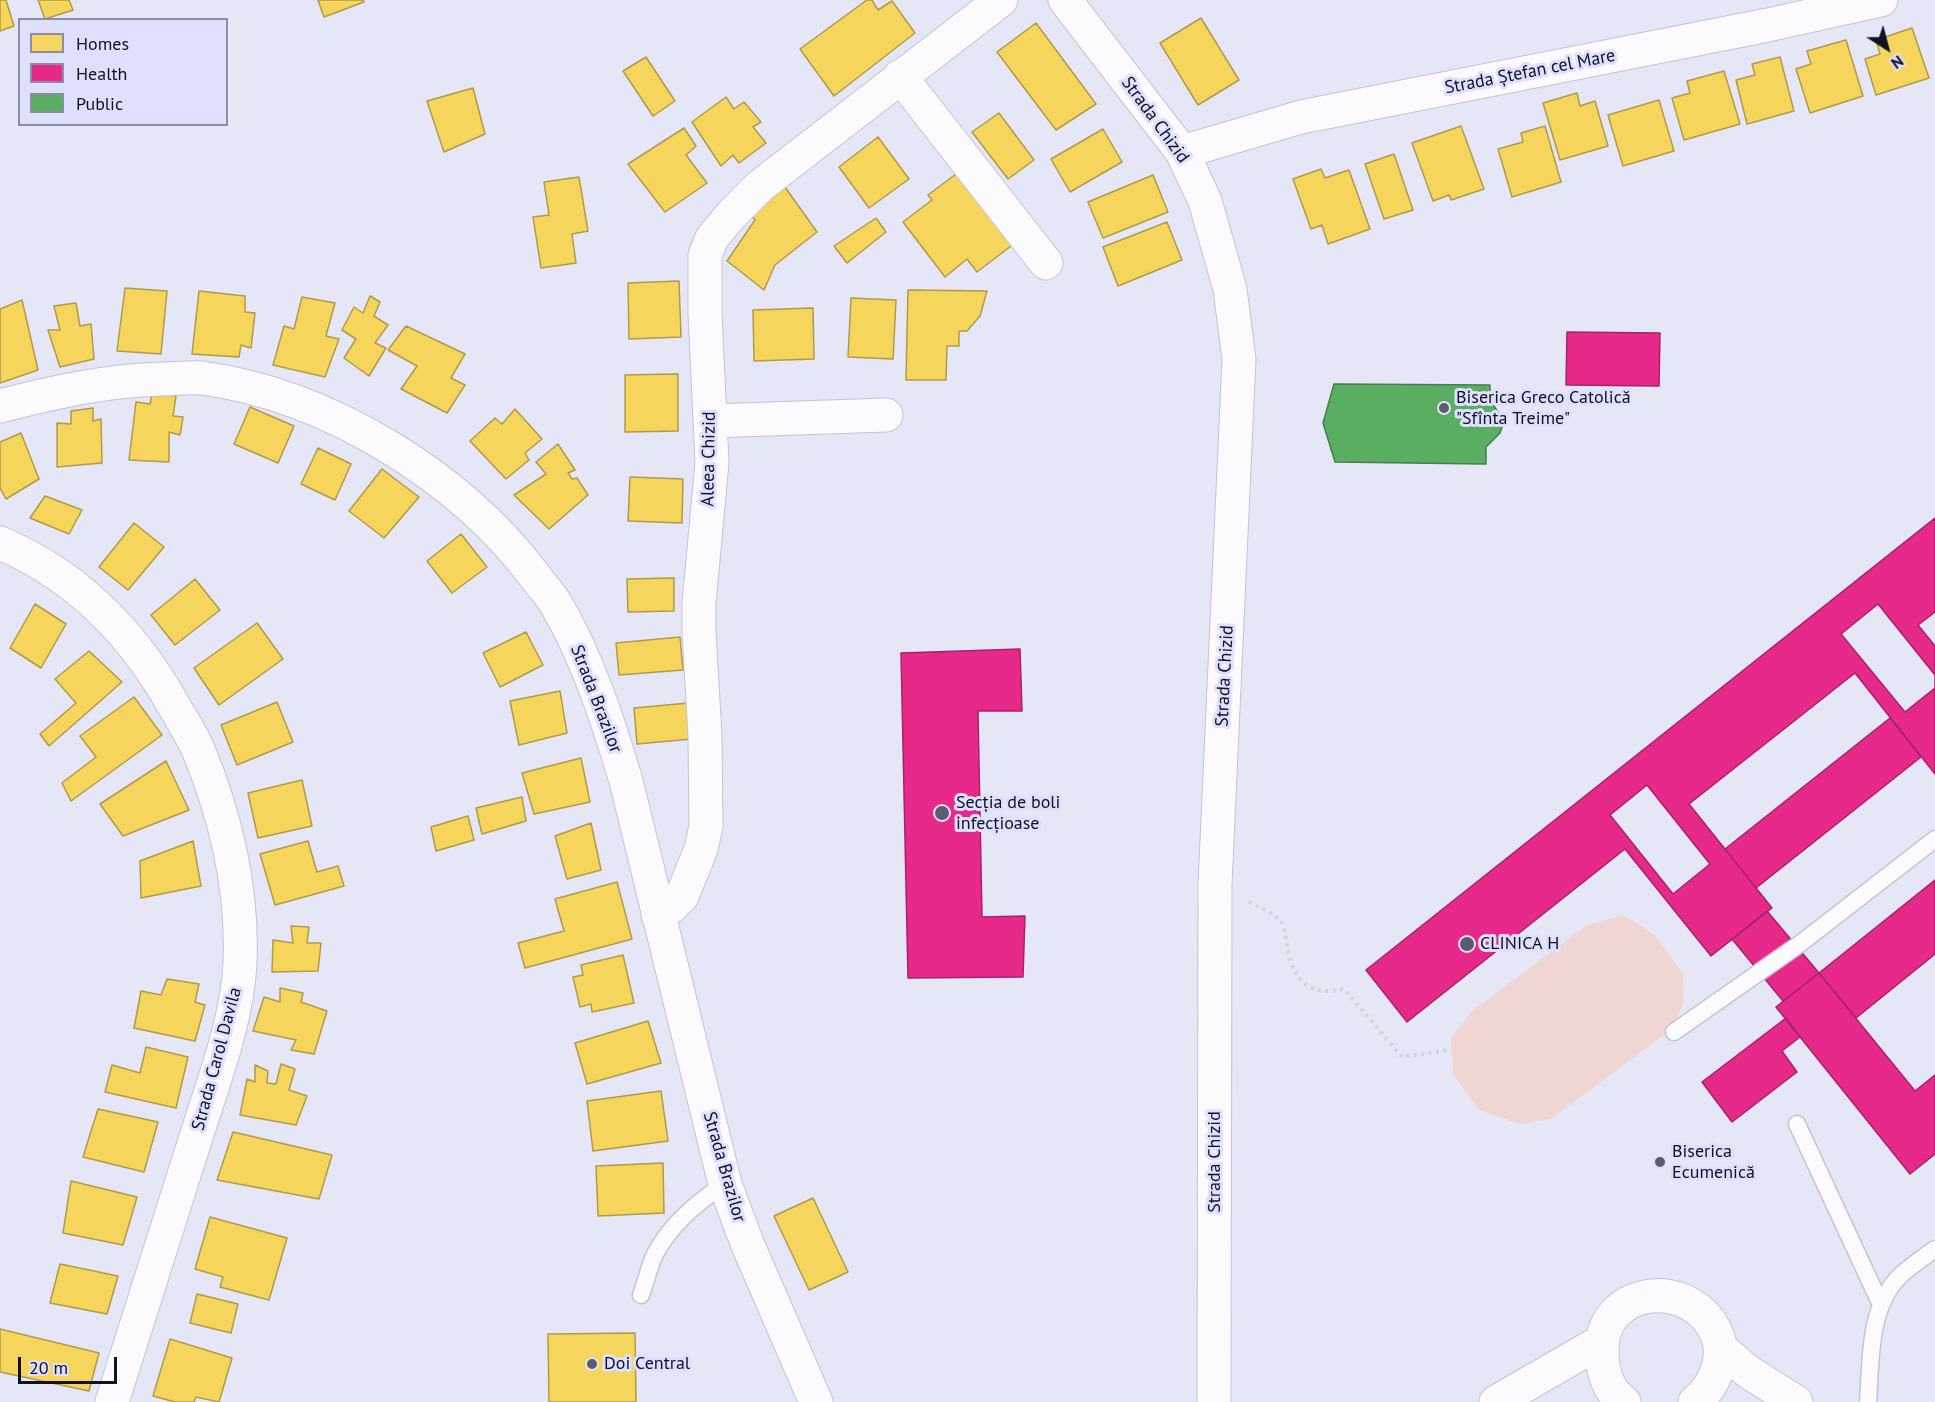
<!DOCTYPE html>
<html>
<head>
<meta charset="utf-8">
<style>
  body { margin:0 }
  #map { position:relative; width:1935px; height:1402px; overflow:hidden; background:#e5e6f6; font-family:"PT Sans",sans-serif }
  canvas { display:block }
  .legend { position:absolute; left:18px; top:18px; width:210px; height:108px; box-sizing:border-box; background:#dee0fd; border:2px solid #8c8da5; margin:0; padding:8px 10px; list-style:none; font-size:18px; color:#101121 }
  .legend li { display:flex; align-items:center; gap:12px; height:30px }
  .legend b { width:30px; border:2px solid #8c8da5 }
  .north { position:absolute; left:1857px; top:18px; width:60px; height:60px; -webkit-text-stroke:4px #dee0fd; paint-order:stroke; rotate:144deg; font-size:16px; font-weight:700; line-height:24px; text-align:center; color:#101121 }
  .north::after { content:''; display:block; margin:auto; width:21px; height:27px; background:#101121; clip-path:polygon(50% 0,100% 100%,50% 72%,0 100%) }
  .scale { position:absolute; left:18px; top:1357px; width:99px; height:27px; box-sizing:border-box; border:3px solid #101121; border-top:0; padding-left:8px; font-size:18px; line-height:21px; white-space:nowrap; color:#101121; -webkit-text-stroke:4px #dee0fd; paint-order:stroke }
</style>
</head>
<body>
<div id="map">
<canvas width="1935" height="1402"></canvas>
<ul class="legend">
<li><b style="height:16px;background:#f6d55c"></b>Homes</li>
<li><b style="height:16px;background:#e7298a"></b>Health</li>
<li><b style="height:16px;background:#5aae61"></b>Public</li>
</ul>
<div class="north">N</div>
<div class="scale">20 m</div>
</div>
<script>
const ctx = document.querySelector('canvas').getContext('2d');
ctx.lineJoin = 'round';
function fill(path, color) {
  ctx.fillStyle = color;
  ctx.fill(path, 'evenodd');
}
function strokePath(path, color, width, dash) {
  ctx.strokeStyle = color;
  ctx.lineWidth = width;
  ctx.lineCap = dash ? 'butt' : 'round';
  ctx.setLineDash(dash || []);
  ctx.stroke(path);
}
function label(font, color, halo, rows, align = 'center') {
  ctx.font = font + ' "PT Sans",sans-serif';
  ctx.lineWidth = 6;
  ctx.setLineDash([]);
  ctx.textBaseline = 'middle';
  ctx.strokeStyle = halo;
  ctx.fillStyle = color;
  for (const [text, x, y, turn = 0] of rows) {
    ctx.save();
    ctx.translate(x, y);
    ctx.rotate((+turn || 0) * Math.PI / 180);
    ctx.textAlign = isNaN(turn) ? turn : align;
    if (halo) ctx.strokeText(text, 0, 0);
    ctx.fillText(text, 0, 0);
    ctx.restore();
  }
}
fill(new Path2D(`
  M 1623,915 L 1655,935 L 1683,974 L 1684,1001 L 1672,1029 L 1551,1119 L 1519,1124 L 1479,1110 L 1453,1074 L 1451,1038 L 1471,1012 L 1586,926 Z`), '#f0d6d3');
const homes = new Path2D(`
  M 0,0 L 6,0 L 14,26 L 0,31 Z
  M 38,0 L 69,0 L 73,10 L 45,19 Z
  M 318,0 L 363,0 L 364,2 L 324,17 Z
  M 867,0 L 872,0 L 878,10 L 892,1 L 915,33 L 834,96 L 800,49 Z
  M 1201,18 L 1239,80 L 1198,105 L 1160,43 Z
  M 1036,23 L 1096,104 L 1056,130 L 997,52 Z
  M 1912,28 L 1929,78 L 1876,95 L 1865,59 L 1880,54 L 1876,40 Z
  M 1846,40 L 1863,96 L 1810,113 L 1796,69 L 1811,64 L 1807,51 Z
  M 646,57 L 675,101 L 653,116 L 623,71 Z
  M 1780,57 L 1794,111 L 1747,124 L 1736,80 L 1755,75 L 1752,64 Z
  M 1724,71 L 1740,124 L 1684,140 L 1672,98 L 1690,93 L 1687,81 Z
  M 473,88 L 485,134 L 444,152 L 427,101 Z
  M 1577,93 L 1580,106 L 1595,101 L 1608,146 L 1560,160 L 1543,103 Z
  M 726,97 L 734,109 L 744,102 L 761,122 L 753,127 L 766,143 L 739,163 L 733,155 L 721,166 L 692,122 Z
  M 1659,100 L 1674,151 L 1623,166 L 1608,115 Z
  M 999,113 L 1034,160 L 1008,179 L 972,132 Z
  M 1461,126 L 1484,189 L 1451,200 L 1449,195 L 1433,201 L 1412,143 Z
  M 1545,126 L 1561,182 L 1512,197 L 1498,149 L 1523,142 L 1521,133 Z
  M 684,128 L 696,146 L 686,155 L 707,183 L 665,212 L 628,164 Z
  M 1103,129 L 1122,162 L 1070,192 L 1051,159 Z
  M 878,137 L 909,179 L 869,208 L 839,167 Z
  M 1394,154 L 1413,210 L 1384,219 L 1365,164 Z
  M 1321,169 L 1325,178 L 1349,170 L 1370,229 L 1328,244 L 1322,225 L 1311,229 L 1293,179 Z
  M 960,171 L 1015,243 L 977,272 L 967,259 L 945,277 L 903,222 L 932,200 L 928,195 Z
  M 1153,175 L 1168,212 L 1103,238 L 1088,202 Z
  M 579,177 L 588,231 L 572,234 L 576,263 L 541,268 L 533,217 L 549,215 L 544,182 Z
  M 782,183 L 817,232 L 775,265 L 764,290 L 727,261 L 755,220 L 748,211 Z
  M 876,218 L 886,232 L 847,263 L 834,246 Z
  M 1167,222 L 1182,260 L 1118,286 L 1103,247 Z
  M 679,281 L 681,337 L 629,339 L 628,283 Z
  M 125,288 L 167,291 L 161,354 L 117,351 Z
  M 908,290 L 987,291 L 980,316 L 967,331 L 959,331 L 959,346 L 947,346 L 946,380 L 906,380 Z
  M 199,291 L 245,296 L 245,312 L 255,313 L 251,348 L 241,345 L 239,357 L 192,354 Z
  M 370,296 L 380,302 L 374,316 L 388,325 L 375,343 L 386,348 L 369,376 L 344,358 L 356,339 L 342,330 L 354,307 L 363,313 Z
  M 302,297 L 335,303 L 326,336 L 339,339 L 325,377 L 273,365 L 284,326 L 294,329 Z
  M 851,298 L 896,300 L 893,359 L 848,357 Z
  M 22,300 L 38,370 L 0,383 L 0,309 Z
  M 76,303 L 80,326 L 91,324 L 94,359 L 60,367 L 48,330 L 60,330 L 54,306 Z
  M 813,308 L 814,359 L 754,361 L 753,310 Z
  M 406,326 L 465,354 L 451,378 L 465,385 L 447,413 L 401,389 L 417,366 L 388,350 Z
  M 678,374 L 678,431 L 625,432 L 625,375 Z
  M 152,393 L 176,396 L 173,416 L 183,417 L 180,435 L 169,432 L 169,462 L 129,460 L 136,402 L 150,404 Z
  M 250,407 L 294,426 L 278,463 L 234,444 Z
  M 93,408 L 93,421 L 101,419 L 102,463 L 57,467 L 57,423 L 71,424 L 71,411 Z
  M 515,409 L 542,439 L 525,453 L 529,460 L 506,479 L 470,441 L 495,418 L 502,424 Z
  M 21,433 L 39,479 L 6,499 L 0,488 L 0,442 Z
  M 558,444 L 575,470 L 568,473 L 572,479 L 577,478 L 588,495 L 549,529 L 514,495 L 546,474 L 536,462 Z
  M 318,448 L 351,464 L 335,500 L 301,484 Z
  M 382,469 L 419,497 L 384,538 L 349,511 Z
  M 630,477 L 683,479 L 682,523 L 628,521 Z
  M 45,496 L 82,510 L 69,534 L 30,518 Z
  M 134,523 L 164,547 L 128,590 L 99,567 Z
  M 461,534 L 487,567 L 452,593 L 427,561 Z
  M 674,578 L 674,611 L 628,612 L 627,579 Z
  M 195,579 L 220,610 L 175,645 L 151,615 Z
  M 35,604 L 66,624 L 41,668 L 10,648 Z
  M 257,623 L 283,659 L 219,705 L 194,668 Z
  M 526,632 L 543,665 L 500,687 L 483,653 Z
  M 680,637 L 683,670 L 619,675 L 616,643 Z
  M 89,651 L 122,682 L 49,746 L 40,734 L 76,703 L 55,679 Z
  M 560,691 L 567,733 L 519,745 L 510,701 Z
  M 134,697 L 162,735 L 71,801 L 62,783 L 96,757 L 80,736 Z
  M 277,702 L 293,742 L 237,765 L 221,725 Z
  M 689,703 L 692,739 L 637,744 L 634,708 Z
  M 581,758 L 590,802 L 534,814 L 522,773 Z
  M 166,761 L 189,810 L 123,836 L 100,804 Z
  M 302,780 L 312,826 L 258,838 L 248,793 Z
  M 522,797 L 526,821 L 482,834 L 476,808 Z
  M 468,816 L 474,840 L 436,851 L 431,827 Z
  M 591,823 L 601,870 L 567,879 L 555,836 Z
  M 193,841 L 201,886 L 141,898 L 140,861 Z
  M 308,841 L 317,872 L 338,866 L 344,886 L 275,905 L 260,854 Z
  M 617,882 L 632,939 L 525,968 L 518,943 L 564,931 L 555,899 Z
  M 291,926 L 309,927 L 307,943 L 321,943 L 318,971 L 272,972 L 273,940 L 293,943 Z
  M 623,955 L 634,1003 L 592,1012 L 591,1004 L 580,1007 L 573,977 L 583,975 L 581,965 Z
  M 167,979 L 199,984 L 195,1002 L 205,1005 L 195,1041 L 134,1028 L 141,991 L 161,995 Z
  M 280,988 L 303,993 L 301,1002 L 327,1011 L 314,1054 L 291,1050 L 296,1040 L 253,1031 L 264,997 L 280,1002 Z
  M 648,1021 L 661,1063 L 587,1084 L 575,1043 Z
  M 146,1047 L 188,1057 L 176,1108 L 105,1092 L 112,1065 L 140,1073 Z
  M 281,1064 L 295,1069 L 289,1090 L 307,1096 L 296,1125 L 240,1115 L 247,1079 L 255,1082 L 255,1065 L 268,1071 L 267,1083 L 276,1084 Z
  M 661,1091 L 668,1141 L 593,1151 L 587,1101 Z
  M 98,1109 L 158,1122 L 144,1172 L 83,1157 Z
  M 233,1132 L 332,1155 L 319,1199 L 217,1180 Z
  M 663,1163 L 664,1213 L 598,1216 L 596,1166 Z
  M 71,1181 L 137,1197 L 123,1245 L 63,1233 Z
  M 813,1198 L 848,1272 L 809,1290 L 774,1216 Z
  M 210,1217 L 287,1238 L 269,1300 L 220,1287 L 223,1277 L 195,1269 Z
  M 60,1264 L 118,1276 L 107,1314 L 50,1303 Z
  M 197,1294 L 238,1304 L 231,1333 L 190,1323 Z
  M 0,1329 L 99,1353 L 89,1391 L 0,1372 Z
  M 635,1333 L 636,1402 L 549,1402 L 548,1334 Z
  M 170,1339 L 232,1358 L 219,1402 L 196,1397 L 194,1402 L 175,1402 L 153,1396 Z`);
fill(homes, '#f6d55c');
strokePath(homes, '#b19a4a', 1.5);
const health = new Path2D(`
  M 1567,332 L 1660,333 L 1659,386 L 1566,385 Z
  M 1935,518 L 1935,612 L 1918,625 L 1935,646 L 1935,774 L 1855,673 L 1689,804 L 1772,908 L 1711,956 L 1625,849 L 1407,1022 L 1366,970 Z
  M 1878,604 L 1935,675 L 1935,688 L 1905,712 L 1841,634 Z
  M 1020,649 L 1022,711 L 978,711 L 982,917 L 1025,916 L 1023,977 L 908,978 L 901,653 Z
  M 1890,718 L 1921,757 L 1756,888 L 1725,849 Z
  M 1647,785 L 1710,864 L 1673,894 L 1610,815 Z
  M 1935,880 L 1935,954 L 1856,1018 L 1819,973 Z
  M 1767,911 L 1819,973 L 1783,1001 L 1732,939 Z
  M 1819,973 L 1915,1091 L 1935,1075 L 1935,1154 L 1910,1174 L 1776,1007 Z
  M 1786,1018 L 1800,1037 L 1782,1051 L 1797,1072 L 1732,1122 L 1702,1082 Z`);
fill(health, '#e7298a');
strokePath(health, '#a6226a', 1.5);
const public = new Path2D(`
  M 1334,384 L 1490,385 L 1490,400 L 1504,421 L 1500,433 L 1486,447 L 1486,464 L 1335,462 L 1323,423 Z`);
fill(public, '#5aae61');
strokePath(public, '#447f4e', 1.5);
const lane = new Path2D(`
  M 1674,1032 L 1801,943 L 1935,839
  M 1797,1124 L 1881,1305
  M 641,1295 C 646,1282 649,1267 655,1254 C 671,1224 697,1202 725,1184
  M 1868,1402 C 1871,1360 1868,1305 1902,1274 C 1912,1265 1924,1257 1935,1249`);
const street = new Path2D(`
  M 1065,0 L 1182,152 L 1205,201 L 1230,289 L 1239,359 L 1215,884 L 1214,1402
  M 900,76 L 1046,263
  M 1182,152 L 1301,117 L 1768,25 L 1881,0
  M 0,406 C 55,392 103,381 161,379 C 174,379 189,377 202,378 C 327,395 458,475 534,575 C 541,585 550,594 556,604 C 588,659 608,721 626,781 L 725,1184 L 747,1243 L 816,1402
  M 711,421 L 886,415
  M 0,543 C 78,576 133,633 174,706 C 182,720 191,734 198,749 C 226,817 243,888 240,962 C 238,1019 213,1083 196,1137 C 168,1225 140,1314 112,1402
  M 658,915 L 671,907 L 682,896 L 701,849 L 706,826 L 705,735 L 699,632 L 699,603 L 712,463 L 705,313 L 705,255 L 712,238 L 732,214 L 760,186 L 1001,0`);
const secondary = new Path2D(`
  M 1721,1348 L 1747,1371 L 1796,1402
  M 1496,1402 L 1602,1341
  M 1624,1402 C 1607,1391 1602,1369 1602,1349 C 1602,1290 1681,1277 1712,1325 C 1720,1338 1722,1349 1719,1364 C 1715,1379 1708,1392 1695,1402`);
strokePath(lane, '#c3c4d4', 19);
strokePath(street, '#c3c4d4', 35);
strokePath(secondary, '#c3c4d4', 35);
strokePath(new Path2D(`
  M 1249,902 C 1259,907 1274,913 1281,922 C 1286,930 1286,941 1288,950 C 1294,982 1311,997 1344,989 L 1402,1057 L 1449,1050`), '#d4d5da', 4, [3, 4.5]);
strokePath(lane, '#fbfbfe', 16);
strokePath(street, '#fbfbfe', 33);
strokePath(secondary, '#fbfbfe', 33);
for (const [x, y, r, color] of [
  [1444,408,6,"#5b5c6c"],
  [942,813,8,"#5b5c6c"],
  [1467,944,8,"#5b5c6c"],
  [1660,1162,6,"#5b5c6c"],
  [592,1364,6,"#5b5c6c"]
]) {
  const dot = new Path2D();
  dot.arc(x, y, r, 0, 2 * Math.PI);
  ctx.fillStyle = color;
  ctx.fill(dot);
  strokePath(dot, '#dee0fd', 2);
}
label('18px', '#101121', '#dee0fd', [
  ["Strada Ștefan cel Mare",1530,72,-11],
  ["Strada Chizid",1155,120,54],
  ["Aleea Chizid",709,459,-89],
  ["Strada Chizid",1225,676,-87],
  ["Strada Brazilor",596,699,69],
  ["Strada Carol Davila",217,1059,-75],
  ["Strada Chizid",1215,1162,-90],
  ["Strada Brazilor",724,1167,74]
]);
label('18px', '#101121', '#dee0fd', [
  ["Biserica Greco Catolică",1456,398],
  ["\"Sfînta Treime\"",1456,419],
  ["Secția de boli",956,803],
  ["infecțioase",956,824],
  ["CLINICA H",1480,944],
  ["Biserica",1672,1152],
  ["Ecumenică",1672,1173],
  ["Doi Central",604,1364]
], 'left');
</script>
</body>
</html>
